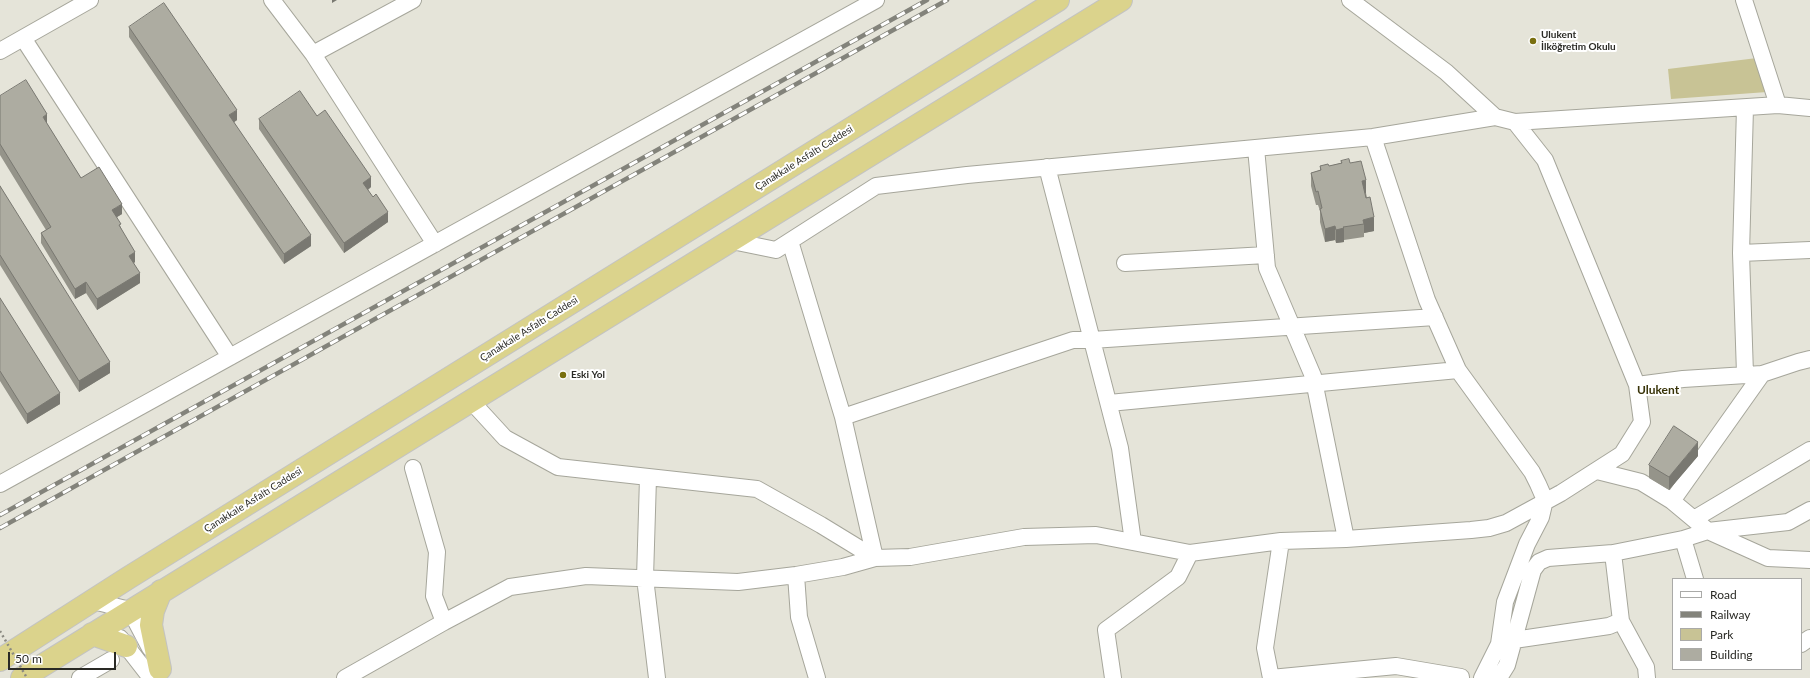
<!DOCTYPE html>
<html>
<head>
<meta charset="utf-8">
<style>
  body { margin:0 }
  #map { position:relative; width:1810px; height:678px; overflow:hidden; background:#e5e4d9; font-family:Lato,sans-serif }
  canvas { display:block }
  .legend { position:absolute; left:1672px; top:578px; width:130px; height:92px; box-sizing:border-box; background:#fff; border:1px solid #aaaaa8; margin:0; padding:5px 7px; list-style:none; font-size:12px; color:#2a2a25 }
  .legend li { display:flex; align-items:center; gap:8px; height:20px }
  .legend b { width:20px; border:1px solid #aaaaa8 }
  .scale { position:absolute; left:8px; top:652px; width:108px; height:18px; box-sizing:border-box; border:2px solid #2a2a25; border-top:0; padding-left:5px; font-size:12px; line-height:14px; white-space:nowrap; color:#2a2a25; -webkit-text-stroke:3px #fff; paint-order:stroke }
</style>
</head>
<body>
<div id="map">
<canvas width="1810" height="678"></canvas>
<ul class="legend">
<li><b style="height:5px;background:#fff"></b>Road</li>
<li><b style="height:5px;background:#83837b"></b>Railway</li>
<li><b style="height:11px;background:#c8c395"></b>Park</li>
<li><b style="height:11px;background:#adaca1"></b>Building</li>
</ul>
<div class="scale">50 m</div>
</div>
<script>
const ctx = document.querySelector('canvas').getContext('2d');
ctx.lineJoin = 'round';
function fill(path, color) {
  ctx.fillStyle = color;
  ctx.fill(path, 'evenodd');
}
function strokePath(path, color, width, dash) {
  ctx.strokeStyle = color;
  ctx.lineWidth = width;
  ctx.lineCap = dash ? 'butt' : 'round';
  ctx.setLineDash(dash || []);
  ctx.stroke(path);
}
function label(font, color, halo, rows, align = 'center') {
  ctx.font = font + ' Lato,sans-serif';
  ctx.lineWidth = 4;
  ctx.setLineDash([]);
  ctx.textBaseline = 'middle';
  ctx.strokeStyle = halo;
  ctx.fillStyle = color;
  for (const [text, x, y, turn = 0] of rows) {
    ctx.save();
    ctx.translate(x, y);
    ctx.rotate((+turn || 0) * Math.PI / 180);
    ctx.textAlign = isNaN(turn) ? turn : align;
    if (halo) ctx.strokeText(text, 0, 0);
    ctx.fillText(text, 0, 0);
    ctx.restore();
  }
}
fill(new Path2D(`
  M 1757,58 L 1767,92 L 1671,99 L 1668,69 Z`), '#c8c395');
const minor = new Path2D(`
  M 272,0 L 313,54 L 435,244
  M 1744,0 L 1778,105
  M 23,38 L 230,357
  M 0,51 L 90,0
  M 313,54 L 413,0
  M 1515,122 L 1778,105 L 1810,108
  M 1373,137 L 1427,300 L 1458,370 L 1532,472 L 1538,484 L 1545,500 L 1541,517 L 1527,544 L 1505,602 L 1499,644 L 1482,678
  M 1256,148 L 1267,268 L 1313,376 L 1346,539
  M 1047,167 L 1120,448 L 1133,542
  M 732,241 L 776,250 L 876,186 L 967,175 L 1373,137 L 1495,117
  M 1741,253 L 1810,250
  M 1125,263 L 1266,255
  M 1745,374 L 1741,253 L 1745,108
  M 1637,385 L 1683,379 L 1762,374 L 1798,362 L 1810,359
  M 471,401 L 505,438 L 558,467 L 757,489 L 821,525 L 875,558 L 910,557 L 1024,537 L 1096,535 L 1190,553 L 1281,541 L 1346,539 L 1471,530 L 1489,528 L 1506,523 L 1561,493 L 1622,454 L 1642,422 L 1637,385 L 1545,160 L 1515,122 L 1495,117 L 1446,72 L 1350,0
  M 1109,403 L 1458,370
  M 843,417 L 1073,340 L 1092,340 L 1435,317
  M 413,468 L 437,552 L 434,596 L 444,622
  M 1597,471 L 1641,482 L 1672,501 L 1708,531 L 1788,522 L 1810,510
  M 648,478 L 645,578 L 657,678
  M 0,484 L 876,0
  M 1672,501 L 1762,374
  M 1694,519 L 1810,450
  M 1683,539 L 1695,579
  M 1613,553 L 1621,621 L 1646,667 L 1647,678
  M 796,575 L 799,617 L 817,678
  M 93,601 L 130,610 L 150,648
  M 120,638 L 151,678
  M 1514,640 L 1609,626 L 1621,621
  M 1801,644 L 1810,638
  M 80,678 L 111,660
  M 345,678 L 444,622 L 510,587 L 586,576 L 738,582 L 796,575 L 843,567 L 875,558 L 843,417 L 790,241
  M 1113,678 L 1106,630 L 1178,577 L 1190,553
  M 1271,678 L 1396,666 L 1461,677
  M 1271,678 L 1265,648 L 1281,541
  M 1499,678 L 1507,665 L 1533,570 L 1539,562 L 1548,558 L 1613,553 L 1683,539 L 1708,531 L 1768,558 L 1810,560`);
const highway = new Path2D(`
  M 92,634 L 126,646
  M 0,660 L 128,578 L 1058,0
  M 160,669 L 151,625 L 153,611 L 161,591
  M 22,678 L 1121,0`);
strokePath(minor, '#a6a69b', 18);
strokePath(highway, '#c3c3c2', 24);
strokePath(minor, '#fff', 16);
strokePath(highway, '#dbd38c', 22);
const rail = new Path2D(`
  M 0,515 L 927,0
  M 0,528 L 947,0`);
strokePath(rail, '#83837b', 4.5);
strokePath(rail, '#fff', 3, [9]);
strokePath(new Path2D(`
  M 0,631 L 27,678`), '#8b8a82', 2.5, [2, 3]);
fill(new Path2D(`
  M 129,27 L 237,120 L 234,122 L 311,246 L 284,264 L 129,37 Z
  M 0,96 L 47,124 L 81,178 L 122,214 L 117,217 L 121,228 L 135,262 L 134,263 L 140,283 L 97,310 L 86,293 L 75,299 L 41,243 L 41,233 L 46,230 L 0,155 Z
  M 317,116 L 371,187 L 368,190 L 388,222 L 344,253 L 259,129 L 259,119 Z
  M 1341,161 L 1350,163 L 1366,193 L 1374,231 L 1364,233 L 1364,237 L 1344,240 L 1344,242 L 1336,243 L 1335,240 L 1325,242 L 1320,222 L 1320,211 L 1318,205 L 1316,205 L 1311,186 L 1311,173 L 1320,170 L 1320,166 L 1329,166 L 1341,163 Z
  M 0,186 L 110,373 L 79,392 L 0,265 Z
  M 0,298 L 60,404 L 27,424 L 0,381 Z
  M 1698,456 L 1669,490 L 1649,478 L 1649,465 Z`), '#95948a');
fill(new Path2D(`
  M 332,0 L 337,0 L 332,3 Z
  M 237,110 L 237,120 L 229,126 L 229,115 Z
  M 47,114 L 47,125 L 43,117 Z
  M 371,177 L 371,187 L 363,193 L 363,183 Z
  M 1366,180 L 1366,193 L 1362,194 L 1362,181 Z
  M 122,204 L 122,214 L 112,220 L 112,210 Z
  M 388,212 L 388,222 L 344,253 L 344,243 Z
  M 1374,217 L 1374,231 L 1364,233 L 1364,224 L 1363,220 Z
  M 1335,226 L 1335,240 L 1325,242 L 1325,229 Z
  M 1344,228 L 1344,242 L 1336,243 L 1336,230 Z
  M 311,235 L 311,246 L 284,264 L 284,254 Z
  M 135,252 L 135,262 L 129,266 L 129,256 Z
  M 140,273 L 140,283 L 97,310 L 97,299 Z
  M 86,282 L 86,293 L 75,299 L 75,289 Z
  M 110,362 L 110,373 L 79,392 L 79,381 Z
  M 60,393 L 60,404 L 27,424 L 27,414 Z
  M 1698,442 L 1698,456 L 1669,490 L 1669,477 Z`), '#797871');
const building = new Path2D(`
  M 164,3 L 237,110 L 229,115 L 311,235 L 284,254 L 129,27 Z
  M 26,80 L 47,114 L 43,117 L 81,178 L 99,167 L 122,204 L 112,210 L 121,224 L 119,225 L 135,252 L 129,256 L 140,273 L 97,299 L 86,282 L 75,289 L 41,233 L 51,227 L 0,144 L 0,96 Z
  M 300,91 L 317,116 L 325,110 L 371,177 L 363,183 L 373,197 L 376,194 L 388,212 L 344,243 L 259,119 Z
  M 1349,159 L 1350,163 L 1361,161 L 1366,180 L 1362,181 L 1366,198 L 1370,197 L 1374,217 L 1363,220 L 1364,224 L 1343,227 L 1344,228 L 1336,230 L 1335,226 L 1325,229 L 1320,209 L 1322,208 L 1318,191 L 1316,192 L 1311,173 L 1321,170 L 1320,166 L 1328,164 L 1329,166 L 1342,163 L 1341,161 Z
  M 0,186 L 110,362 L 79,381 L 0,255 Z
  M 0,298 L 60,393 L 27,414 L 0,371 Z
  M 1674,426 L 1698,442 L 1669,477 L 1649,465 Z`);
fill(building, '#adaca1');
strokePath(building, '#797871', 1);
for (const [x, y, r, color] of [
  [1533,41,4,"#796f0f"],
  [563,375,4,"#796f0f"]
]) {
  const dot = new Path2D();
  dot.arc(x, y, r, 0, 2 * Math.PI);
  ctx.fillStyle = color;
  ctx.fill(dot);
  strokePath(dot, '#fff', 1.5);
}
label('bold 10px', '#2a2a25', '#fff', [
  ["Ulukent",1541,35],
  ["İlköğretim Okulu",1541,47],
  ["Eski Yol",571,375]
], 'left');
label('10px', '#2a2a25', '#fff', [
  ["Çanakkale Asfaltı Caddesi",804,158,-32],
  ["Çanakkale Asfaltı Caddesi",529,329,-32],
  ["Çanakkale Asfaltı Caddesi",253,500,-32]
]);
label('bold 12px', '#393409', '#fff', [
  ["Ulukent",1658,390]
]);
</script>
</body>
</html>
